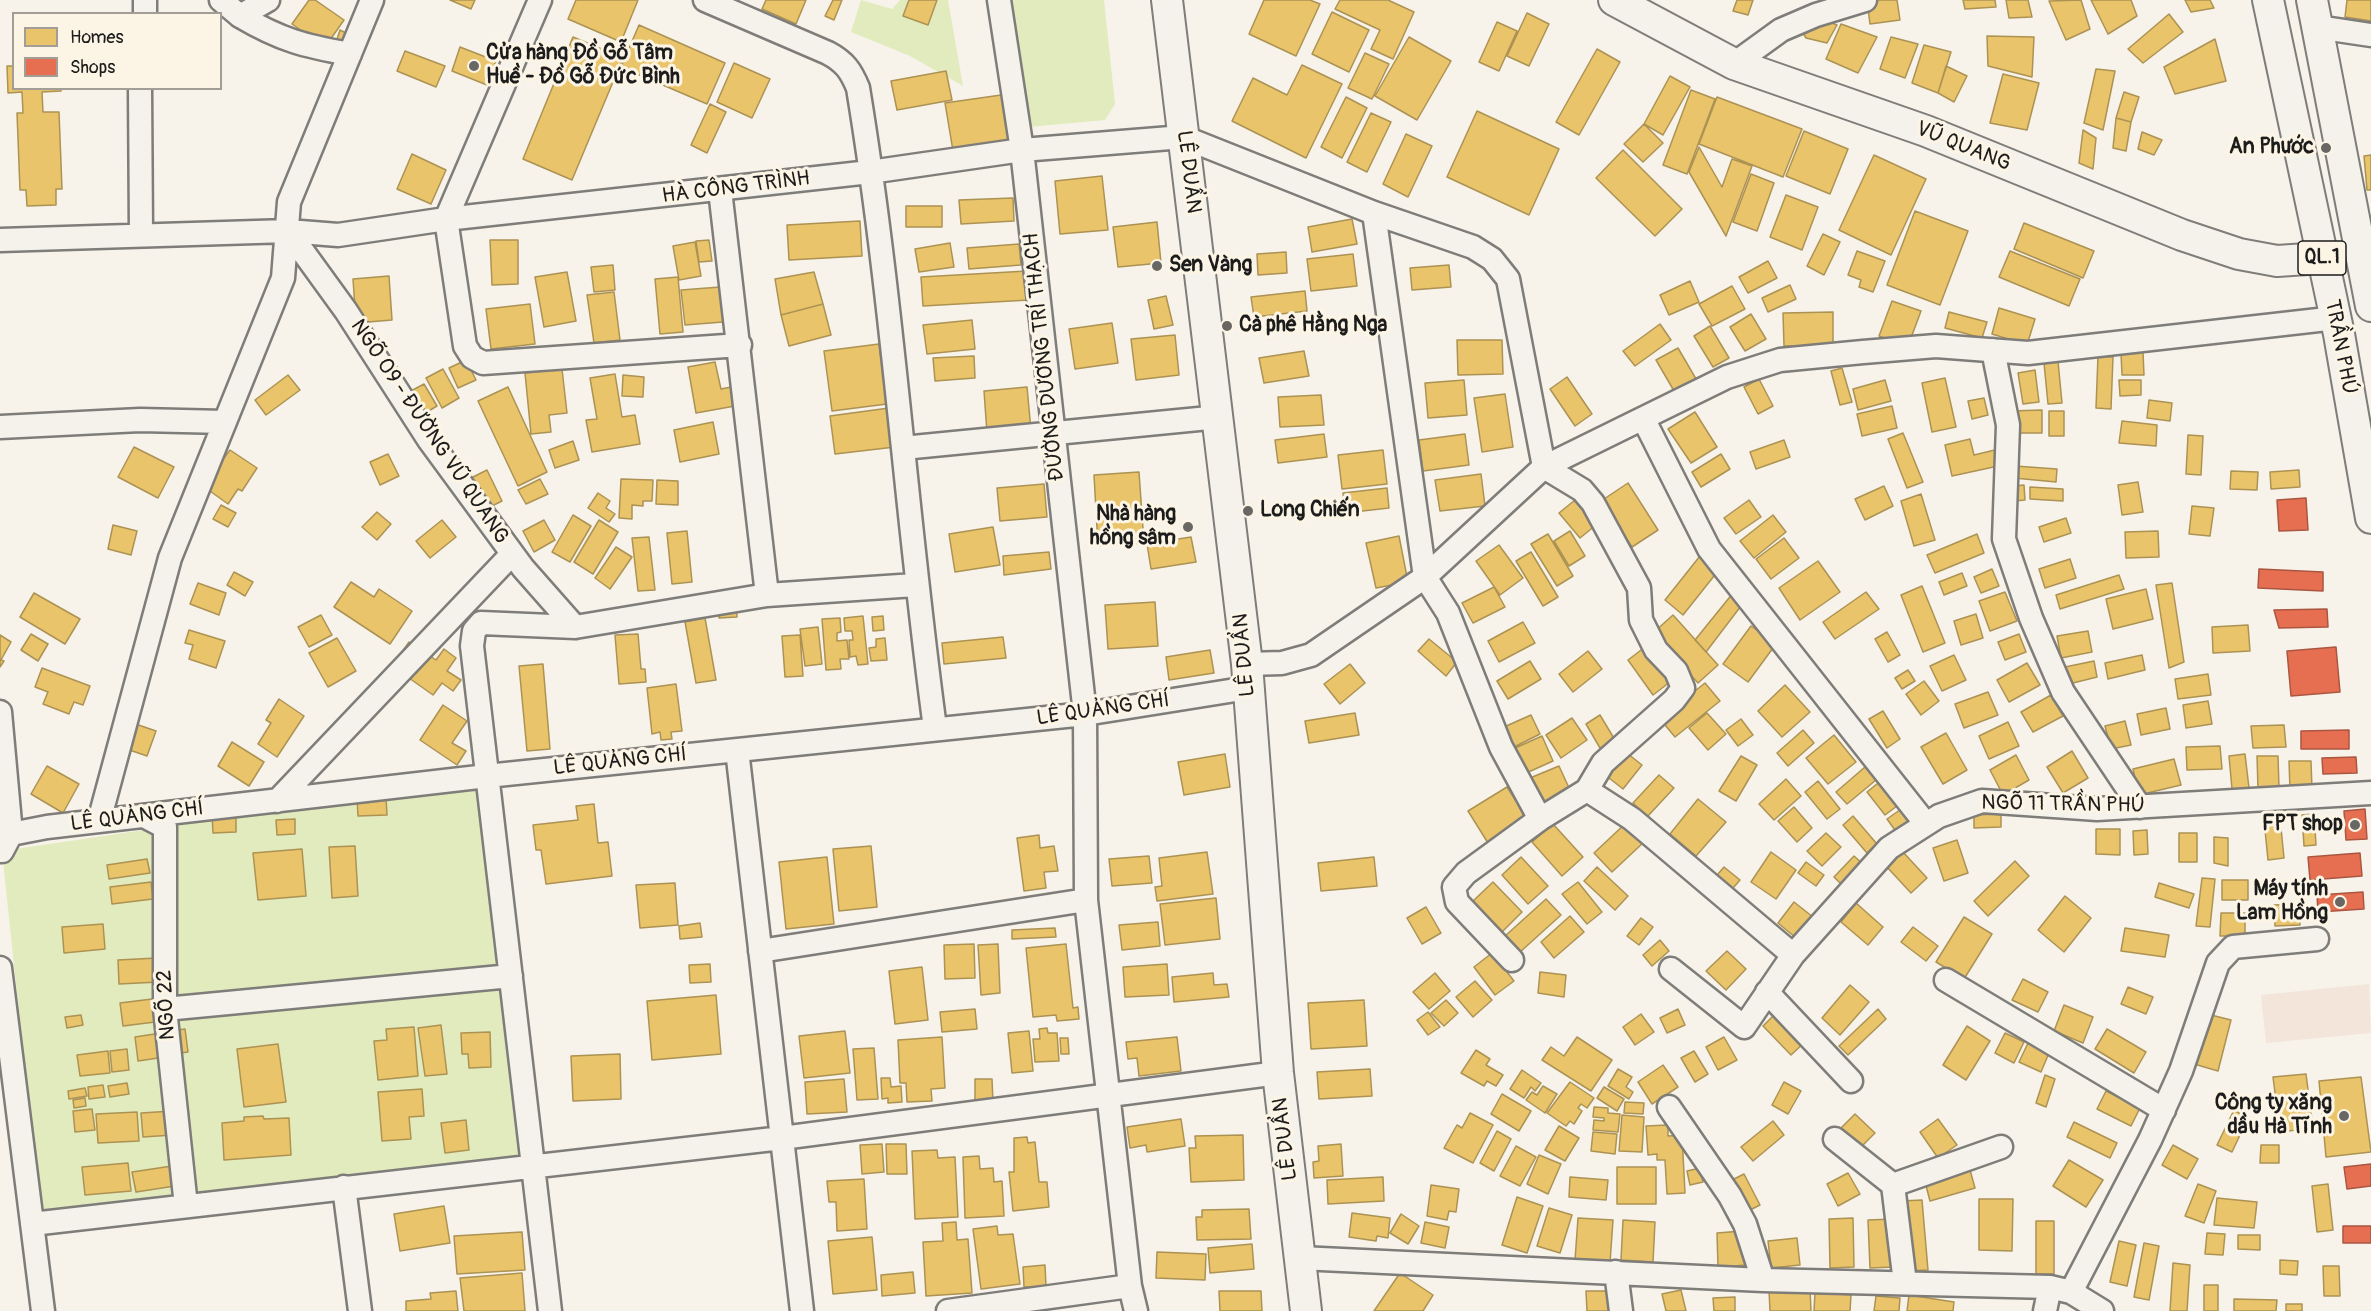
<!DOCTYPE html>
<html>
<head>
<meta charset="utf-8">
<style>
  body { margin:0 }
  #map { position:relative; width:2371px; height:1311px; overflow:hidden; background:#f7f3ea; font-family:Pangolin,sans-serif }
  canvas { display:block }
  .legend { position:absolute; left:12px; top:12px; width:210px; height:78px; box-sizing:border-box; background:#fcf5e5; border:2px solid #a29e95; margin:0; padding:8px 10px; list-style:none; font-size:18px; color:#1c1c1c }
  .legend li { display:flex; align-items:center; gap:12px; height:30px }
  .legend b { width:30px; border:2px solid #a29e95 }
</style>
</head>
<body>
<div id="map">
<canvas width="2371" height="1311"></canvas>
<ul class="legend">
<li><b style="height:16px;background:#e9c46a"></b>Homes</li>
<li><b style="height:16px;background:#e76f51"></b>Shops</li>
</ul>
</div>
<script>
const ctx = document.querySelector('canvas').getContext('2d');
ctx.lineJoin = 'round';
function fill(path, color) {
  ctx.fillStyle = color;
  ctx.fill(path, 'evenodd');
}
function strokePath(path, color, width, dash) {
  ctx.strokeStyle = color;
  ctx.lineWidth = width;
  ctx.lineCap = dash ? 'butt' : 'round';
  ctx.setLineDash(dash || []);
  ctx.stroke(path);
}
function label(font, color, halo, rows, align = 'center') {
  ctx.font = font + ' Pangolin,sans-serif';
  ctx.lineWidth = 6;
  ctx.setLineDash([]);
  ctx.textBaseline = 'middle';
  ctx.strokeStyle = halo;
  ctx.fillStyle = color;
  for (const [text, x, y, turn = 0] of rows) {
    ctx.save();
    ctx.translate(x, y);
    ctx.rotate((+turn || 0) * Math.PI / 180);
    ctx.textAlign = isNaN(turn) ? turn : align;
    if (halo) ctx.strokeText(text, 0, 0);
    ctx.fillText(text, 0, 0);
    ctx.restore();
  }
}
fill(new Path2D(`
  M 2369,984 L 2371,1033 L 2266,1043 L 2261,995 Z`), '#f3e5da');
fill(new Path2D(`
  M 861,0 L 892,9 L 900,0 L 948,0 L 963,86 L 910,56 L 851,32 Z
  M 1005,0 L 1104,0 L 1115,104 L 1105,120 L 1018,128 Z
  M 481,777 L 526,1165 L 177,1197 L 40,1213 L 2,851 L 151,829 L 150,816 Z`), '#e2ebbd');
const homes = new Path2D(`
  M 309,0 L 315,0 L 344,20 L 325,47 L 292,24 Z
  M 450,0 L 475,0 L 471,9 Z
  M 576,0 L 638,0 L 621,42 L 568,19 Z
  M 766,0 L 806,0 L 796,24 L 762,9 Z
  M 833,0 L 842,0 L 834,20 L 825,16 Z
  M 909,0 L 937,0 L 928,25 L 903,16 Z
  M 1264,0 L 1310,0 L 1320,4 L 1296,56 L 1249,34 Z
  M 1340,0 L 1388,0 L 1414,12 L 1393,59 L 1371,49 L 1380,30 L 1335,9 Z
  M 1737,0 L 1753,0 L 1748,15 L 1733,11 Z
  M 1867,0 L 1897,0 L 1900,20 L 1870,24 Z
  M 1963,0 L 1995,0 L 1996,7 L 1965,9 Z
  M 2006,0 L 2028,0 L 2032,17 L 2009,18 Z
  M 2081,0 L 2090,29 L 2066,40 L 2049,1 Z
  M 2091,0 L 2131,0 L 2137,16 L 2108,34 Z
  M 2185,0 L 2210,0 L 2214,8 L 2191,12 Z
  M 2347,0 L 2371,0 L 2371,21 L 2345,17 Z
  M 1332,12 L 1369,30 L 1349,72 L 1312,54 Z
  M 1527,13 L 1549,24 L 1529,66 L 1507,56 Z
  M 2169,14 L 2183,32 L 2143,63 L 2128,49 Z
  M 1827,21 L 1837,25 L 1827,43 L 1806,38 L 1796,22 Z
  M 1497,22 L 1517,31 L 1499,71 L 1479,62 Z
  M 1841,24 L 1877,37 L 1858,73 L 1826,59 Z
  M 639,25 L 725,63 L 707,104 L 621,67 Z
  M 340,30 L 348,34 L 343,45 L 336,42 Z
  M 1987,36 L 2034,37 L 2032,77 L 1988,66 Z
  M 573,37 L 623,58 L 572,180 L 523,159 Z
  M 1409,37 L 1451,61 L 1417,120 L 1375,96 Z
  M 1891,37 L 1918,44 L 1905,78 L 1880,69 Z
  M 2215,39 L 2226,81 L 2175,94 L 2164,67 Z
  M 1924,45 L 1951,52 L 1938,93 L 1912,83 Z
  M 460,47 L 496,61 L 487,85 L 452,71 Z
  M 1597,49 L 1620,62 L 1579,135 L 1556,122 Z
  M 405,51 L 445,66 L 436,87 L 397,71 Z
  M 1365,53 L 1389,64 L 1372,99 L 1348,88 Z
  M 734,63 L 770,79 L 752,118 L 717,102 Z
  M 1302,65 L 1342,84 L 1306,158 L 1232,121 L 1253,78 L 1287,95 Z
  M 7,66 L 14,66 L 14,88 L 61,88 L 61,91 L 42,92 L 43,112 L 59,112 L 62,189 L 56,189 L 56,205 L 27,206 L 26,190 L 20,190 L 17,113 L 23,113 L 22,92 L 8,93 Z
  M 1946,66 L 1967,76 L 1954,102 L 1938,93 Z
  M 2096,69 L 2115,71 L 2103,130 L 2084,123 Z
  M 946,71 L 952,100 L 897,110 L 891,81 Z
  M 2003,74 L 2039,83 L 2027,130 L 1990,123 Z
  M 1670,76 L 1690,87 L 1663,135 L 1644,124 Z
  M 1691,90 L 1715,99 L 1687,174 L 1663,165 Z
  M 2124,92 L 2139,97 L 2131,122 L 2116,118 Z
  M 1008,94 L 1015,142 L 953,151 L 945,103 Z
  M 1346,97 L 1367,108 L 1342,158 L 1321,147 Z
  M 1717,97 L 1802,129 L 1783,177 L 1699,144 Z
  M 710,104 L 726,112 L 707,153 L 691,145 Z
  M 1477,111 L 1559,149 L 1529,215 L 1447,177 Z
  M 1371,113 L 1391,122 L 1367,172 L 1347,162 Z
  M 2116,118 L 2131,122 L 2126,151 L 2113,148 Z
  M 1644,124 L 1663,143 L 1643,162 L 1624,144 Z
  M 2083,130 L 2096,138 L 2093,169 L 2079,163 Z
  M 1804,131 L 1848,149 L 1830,194 L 1786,176 Z
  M 2142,132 L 2162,140 L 2154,155 L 2138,149 Z
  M 1406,134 L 1432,146 L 1408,197 L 1383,184 Z
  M 1699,147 L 1722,187 L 1732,159 L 1752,166 L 1726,236 L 1689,172 Z
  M 1623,150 L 1682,209 L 1655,236 L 1596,178 Z
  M 412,154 L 446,170 L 431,204 L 397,189 Z
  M 1874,155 L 1926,179 L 1891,255 L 1839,230 Z
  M 2371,155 L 2371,190 L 2367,190 L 2364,156 Z
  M 1751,174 L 1774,183 L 1757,231 L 1733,222 Z
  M 1102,176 L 1108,230 L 1060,234 L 1055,181 Z
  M 1786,195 L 1818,207 L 1802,250 L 1770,237 Z
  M 1013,198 L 1014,221 L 961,224 L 959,200 Z
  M 906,206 L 942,206 L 942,227 L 906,227 Z
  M 1915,211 L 1968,231 L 1940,305 L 1887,285 Z
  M 1352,219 L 1357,244 L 1312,252 L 1308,227 Z
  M 860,221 L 862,256 L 789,260 L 787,225 Z
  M 1157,222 L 1161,263 L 1118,267 L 1113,227 Z
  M 2024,223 L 2094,251 L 2083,278 L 2014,249 Z
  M 1823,234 L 1840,242 L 1824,275 L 1807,266 Z
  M 490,240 L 518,240 L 518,284 L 492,285 Z
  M 709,240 L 712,261 L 699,262 L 696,241 Z
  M 695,242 L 701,276 L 679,280 L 673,246 Z
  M 950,243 L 954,267 L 919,272 L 915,249 Z
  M 1019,244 L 1021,265 L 969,269 L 967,248 Z
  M 1857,251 L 1885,261 L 1873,292 L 1859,287 L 1861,280 L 1848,275 Z
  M 2010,251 L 2080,279 L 2069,306 L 1999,277 Z
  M 1286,252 L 1287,273 L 1258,275 L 1257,254 Z
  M 1353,254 L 1357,286 L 1311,291 L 1307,259 Z
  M 1768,261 L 1777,278 L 1748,293 L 1739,277 Z
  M 613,265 L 615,290 L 594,292 L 591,267 Z
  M 1449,265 L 1451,287 L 1412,290 L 1410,268 Z
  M 1027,271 L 1029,300 L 923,306 L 921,277 Z
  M 567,272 L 576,321 L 544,327 L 535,277 Z
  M 814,272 L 823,304 L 781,315 L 775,279 Z
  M 389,276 L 392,320 L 356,323 L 353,279 Z
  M 678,277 L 683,332 L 660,334 L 655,279 Z
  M 1690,281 L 1699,302 L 1669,315 L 1660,295 Z
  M 1790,285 L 1796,299 L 1768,312 L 1762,298 Z
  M 1732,286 L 1745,309 L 1712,326 L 1699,304 Z
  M 720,287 L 723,322 L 685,325 L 681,290 Z
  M 1305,291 L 1307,311 L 1254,317 L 1251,297 Z
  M 614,292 L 620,340 L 594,343 L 587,295 Z
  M 1166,296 L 1173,325 L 1154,329 L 1148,300 Z
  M 1892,301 L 1921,311 L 1908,346 L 1879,336 Z
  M 530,304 L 535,344 L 491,349 L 486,309 Z
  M 823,304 L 831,335 L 789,346 L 781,315 Z
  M 1999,308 L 2035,319 L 2027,345 L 1992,334 Z
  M 1833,312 L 1833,346 L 1784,346 L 1783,313 Z
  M 1949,312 L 1987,322 L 1982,338 L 1945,328 Z
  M 1751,314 L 1766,339 L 1745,351 L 1730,327 Z
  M 972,320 L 975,349 L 927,354 L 923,325 Z
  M 1112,323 L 1118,363 L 1075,369 L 1069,329 Z
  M 1660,324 L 1671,340 L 1635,366 L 1623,351 Z
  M 1710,326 L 1729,358 L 1713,367 L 1694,336 Z
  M 1175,335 L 1179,375 L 1136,380 L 1131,339 Z
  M 1457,340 L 1502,340 L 1503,374 L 1458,375 Z
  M 879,344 L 887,404 L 832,411 L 824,351 Z
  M 1678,348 L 1699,384 L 1677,396 L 1656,360 Z
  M 1304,351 L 1309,376 L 1264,383 L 1259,358 Z
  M 2143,352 L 2144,375 L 2122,375 L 2121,353 Z
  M 974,356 L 975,378 L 935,381 L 933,358 Z
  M 2098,356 L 2113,357 L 2111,409 L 2096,408 Z
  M 466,360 L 476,380 L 458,388 L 449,368 Z
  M 2058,361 L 2062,403 L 2048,404 L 2044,363 Z
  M 715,362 L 721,389 L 731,387 L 735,406 L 696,413 L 688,367 Z
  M 1842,368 L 1852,402 L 1840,405 L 1831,371 Z
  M 443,369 L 459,398 L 442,408 L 426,378 Z
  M 562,369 L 567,413 L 549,415 L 551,432 L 531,434 L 525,373 Z
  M 2035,370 L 2039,402 L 2023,404 L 2018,373 Z
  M 615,374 L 622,417 L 635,415 L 640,444 L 592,452 L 586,420 L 597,419 L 590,378 Z
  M 288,375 L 300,390 L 266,415 L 255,400 Z
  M 623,375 L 644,377 L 643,397 L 622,396 Z
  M 1567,377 L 1592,414 L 1575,426 L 1550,389 Z
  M 1945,378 L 1956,427 L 1932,432 L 1922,383 Z
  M 1759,379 L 1773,406 L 1758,414 L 1744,387 Z
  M 1464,380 L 1467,415 L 1428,418 L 1425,383 Z
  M 1885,380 L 1891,401 L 1858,410 L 1853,389 Z
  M 2119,380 L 2141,380 L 2141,395 L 2120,396 Z
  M 424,384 L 437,406 L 422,415 L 409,392 Z
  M 508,387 L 547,472 L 518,486 L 478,401 Z
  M 1027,387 L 1031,430 L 987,433 L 984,391 Z
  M 1505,394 L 1513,447 L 1482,452 L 1474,398 Z
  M 1321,395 L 1324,425 L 1280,427 L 1278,397 Z
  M 1984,398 L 1988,415 L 1972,419 L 1968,401 Z
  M 2149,400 L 2172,403 L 2170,421 L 2147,418 Z
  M 1892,406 L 1897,428 L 1862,436 L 1857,414 Z
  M 889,408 L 895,447 L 835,454 L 830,416 Z
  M 2042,410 L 2042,433 L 2012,433 L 2011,411 Z
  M 2049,411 L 2064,411 L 2064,436 L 2049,436 Z
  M 1695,412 L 1717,447 L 1691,463 L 1668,429 Z
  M 2122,421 L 2157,425 L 2156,446 L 2119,443 Z
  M 713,422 L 719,454 L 680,462 L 674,430 Z
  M 1903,433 L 1923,482 L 1907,488 L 1888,439 Z
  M 1324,434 L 1327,457 L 1278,463 L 1275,440 Z
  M 1465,434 L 1469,465 L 1423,471 L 1419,440 Z
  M 2188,435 L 2203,436 L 2201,475 L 2186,474 Z
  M 1970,439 L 1974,455 L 1999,449 L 2003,465 L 1952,476 L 1945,445 Z
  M 1784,440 L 1790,457 L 1756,469 L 1750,452 Z
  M 573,441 L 579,460 L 555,468 L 549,450 Z
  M 134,447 L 174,467 L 158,498 L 118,477 Z
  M 230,450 L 257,468 L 242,491 L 238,489 L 228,504 L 203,486 Z
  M 1383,450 L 1387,484 L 1342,489 L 1338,455 Z
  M 388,454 L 399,476 L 380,485 L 370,462 Z
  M 1721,454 L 1730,469 L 1701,487 L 1692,472 Z
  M 2015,466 L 2057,469 L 2056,482 L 2014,478 Z
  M 487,470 L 502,501 L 482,511 L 467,480 Z
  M 2299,470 L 2300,487 L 2271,489 L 2270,472 Z
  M 2231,471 L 2258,472 L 2257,490 L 2230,489 Z
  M 1139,472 L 1144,543 L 1098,546 L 1094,475 Z
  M 1481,474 L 1485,506 L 1440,511 L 1435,480 Z
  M 540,479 L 548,494 L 526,504 L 518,490 Z
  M 621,479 L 653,480 L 652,501 L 643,501 L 643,506 L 632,505 L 632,519 L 619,518 Z
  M 657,480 L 678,481 L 678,505 L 656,504 Z
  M 2138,482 L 2143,512 L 2122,515 L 2118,485 Z
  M 1628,483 L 1658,530 L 1632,547 L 1601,501 Z
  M 1044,484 L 1047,517 L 1000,521 L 997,488 Z
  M 2024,485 L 2025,500 L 2005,502 L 2004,487 Z
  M 1884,486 L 1893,506 L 1865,520 L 1855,499 Z
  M 2030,487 L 2063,489 L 2063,501 L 2030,499 Z
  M 1387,488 L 1389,508 L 1345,513 L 1343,493 Z
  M 598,493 L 610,501 L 606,508 L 615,514 L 609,522 L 588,508 Z
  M 1921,494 L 1935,540 L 1914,546 L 1901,501 Z
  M 1575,500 L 1596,525 L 1580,538 L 1559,513 Z
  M 1749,500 L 1761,517 L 1736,534 L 1724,518 Z
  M 221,505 L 236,513 L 228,527 L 213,519 Z
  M 2192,506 L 2214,508 L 2210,536 L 2189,534 Z
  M 377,512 L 391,524 L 377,540 L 362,527 Z
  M 573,515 L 591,526 L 570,562 L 552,552 Z
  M 1773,515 L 1786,532 L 1754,558 L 1740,541 Z
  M 2066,518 L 2071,533 L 2044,542 L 2039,527 Z
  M 442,520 L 456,537 L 430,558 L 416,541 Z
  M 544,520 L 555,540 L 534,552 L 523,531 Z
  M 599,520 L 618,532 L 593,574 L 574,562 Z
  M 113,525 L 137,531 L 131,555 L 108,549 Z
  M 993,527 L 1000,565 L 955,572 L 949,534 Z
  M 687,531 L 692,582 L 672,584 L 667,533 Z
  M 1570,531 L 1585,556 L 1569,566 L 1554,541 Z
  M 2158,531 L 2159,557 L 2126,558 L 2125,532 Z
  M 1548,534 L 1573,576 L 1557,586 L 1531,544 Z
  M 1977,534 L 1984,553 L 1935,573 L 1927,555 Z
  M 1399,536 L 1408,582 L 1376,588 L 1366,543 Z
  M 649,537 L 655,590 L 638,591 L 632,538 Z
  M 1191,537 L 1196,562 L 1151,569 L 1147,544 Z
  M 1784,538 L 1799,558 L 1771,579 L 1756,559 Z
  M 1499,545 L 1523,578 L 1500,595 L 1476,561 Z
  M 616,547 L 632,557 L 610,589 L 595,578 Z
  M 1049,552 L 1051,569 L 1004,575 L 1003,556 Z
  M 1531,552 L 1558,597 L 1543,606 L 1516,561 Z
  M 1700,556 L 1718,571 L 1683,615 L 1665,600 Z
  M 2070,559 L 2076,578 L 2045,588 L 2039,569 Z
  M 1818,561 L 1840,592 L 1800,620 L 1779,588 Z
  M 1992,569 L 1999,586 L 1981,593 L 1974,577 Z
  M 234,572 L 253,582 L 245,596 L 227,585 Z
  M 1962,573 L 1967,586 L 1944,595 L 1939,582 Z
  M 2119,575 L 2124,589 L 2060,609 L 2056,595 Z
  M 351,582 L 374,597 L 379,589 L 412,611 L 390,644 L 334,607 Z
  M 198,583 L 226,593 L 219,615 L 190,604 Z
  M 2172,583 L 2184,662 L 2169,668 L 2156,585 Z
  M 1922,586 L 1945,643 L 1923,652 L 1901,595 Z
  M 1494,587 L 1505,607 L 1473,623 L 1462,603 Z
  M 2146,589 L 2153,619 L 2113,629 L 2106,599 Z
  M 1866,592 L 1879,609 L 1835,639 L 1823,622 Z
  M 2005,592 L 2017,621 L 1990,631 L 1979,601 Z
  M 34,593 L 80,619 L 65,644 L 20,617 Z
  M 1733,593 L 1744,602 L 1706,652 L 1695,640 Z
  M 736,598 L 737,617 L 719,618 L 718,599 Z
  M 1155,602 L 1158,646 L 1108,649 L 1105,605 Z
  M 1976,614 L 1983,638 L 1961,645 L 1954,621 Z
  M 321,615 L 332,635 L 309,647 L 298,627 Z
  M 1673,615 L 1718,665 L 1698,683 L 1653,633 Z
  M 863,616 L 868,664 L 858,665 L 856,656 L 850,657 L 849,640 L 853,640 L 852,631 L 845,631 L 844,618 Z
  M 883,616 L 884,630 L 873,631 L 872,617 Z
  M 705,618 L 716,680 L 696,683 L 685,622 Z
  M 840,618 L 841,632 L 837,633 L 837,641 L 847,640 L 849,659 L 840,659 L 841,669 L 826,670 L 822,619 Z
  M 1523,622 L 1535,643 L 1499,662 L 1488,641 Z
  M 2248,625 L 2250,651 L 2213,653 L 2212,627 Z
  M 1751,626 L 1776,644 L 1748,682 L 1723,664 Z
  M 818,627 L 822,664 L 805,666 L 800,629 Z
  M 189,630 L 225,641 L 216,668 L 189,659 L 193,645 L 185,643 Z
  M 2088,631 L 2092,652 L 2061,658 L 2057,636 Z
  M 1887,632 L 1900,655 L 1888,662 L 1875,639 Z
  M 31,634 L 48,644 L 38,661 L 21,650 Z
  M 638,634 L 641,669 L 645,669 L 646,682 L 619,684 L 615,635 Z
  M 2019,634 L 2026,652 L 2005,660 L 1998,642 Z
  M 0,635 L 11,642 L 1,660 L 4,661 L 0,667 Z
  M 800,635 L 803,676 L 785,677 L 782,636 Z
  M 1003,637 L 1006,658 L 944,664 L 942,643 Z
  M 337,638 L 356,671 L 328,687 L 309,653 Z
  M 885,638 L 887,660 L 871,661 L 869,648 L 876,647 L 876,639 Z
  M 1429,639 L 1457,662 L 1446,676 L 1418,651 Z
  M 409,642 L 436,660 L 444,649 L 456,658 L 447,671 L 461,680 L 453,691 L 442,683 L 433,695 L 392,666 Z
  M 1645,647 L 1670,682 L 1653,695 L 1628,660 Z
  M 1210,650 L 1214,673 L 1169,680 L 1166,657 Z
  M 1588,651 L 1602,669 L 1573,692 L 1559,674 Z
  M 1954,655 L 1966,680 L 1942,691 L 1930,666 Z
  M 2142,655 L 2145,670 L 2108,679 L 2105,663 Z
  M 1530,661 L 1541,679 L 1508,699 L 1497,681 Z
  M 2094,661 L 2097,677 L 2069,684 L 2065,667 Z
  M 2027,663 L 2040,685 L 2009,702 L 1997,680 Z
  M 543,664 L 550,749 L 527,751 L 519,666 Z
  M 1350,664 L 1365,683 L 1340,704 L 1324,684 Z
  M 42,668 L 90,686 L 83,705 L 74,702 L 69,714 L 43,704 L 48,692 L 35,687 Z
  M 1908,670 L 1915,681 L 1902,689 L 1895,678 Z
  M 2208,674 L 2211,695 L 2178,699 L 2175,679 Z
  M 1924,681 L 1939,701 L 1921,715 L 1906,694 Z
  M 1705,683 L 1720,701 L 1675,737 L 1660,719 Z
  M 676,684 L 682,731 L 671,732 L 672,739 L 661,740 L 660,732 L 652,734 L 647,688 Z
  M 1785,685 L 1810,712 L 1782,737 L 1758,711 Z
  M 1988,692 L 1998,715 L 1964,728 L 1955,704 Z
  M 2051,695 L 2063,716 L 2033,732 L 2021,712 Z
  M 279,699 L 304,716 L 277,757 L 258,744 L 271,723 L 266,720 Z
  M 2208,701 L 2212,724 L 2186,728 L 2183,705 Z
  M 443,705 L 467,721 L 452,743 L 466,751 L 457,765 L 420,740 Z
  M 2166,708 L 2170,729 L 2141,735 L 2137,714 Z
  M 1883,711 L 1900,739 L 1887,748 L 1869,719 Z
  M 1355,713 L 1359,735 L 1309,743 L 1305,721 Z
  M 1707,713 L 1726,734 L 1708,750 L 1689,728 Z
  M 1531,715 L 1540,734 L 1514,747 L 1504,727 Z
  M 1600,715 L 1615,740 L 1600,748 L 1586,724 Z
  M 1572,718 L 1587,740 L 1561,758 L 1546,735 Z
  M 121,719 L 156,731 L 147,756 L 112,744 Z
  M 1741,719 L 1753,735 L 1738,746 L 1726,730 Z
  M 2125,721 L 2131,745 L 2111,749 L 2105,726 Z
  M 2008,722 L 2019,746 L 1989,759 L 1979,736 Z
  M 2284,725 L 2286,747 L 2253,748 L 2251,726 Z
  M 1803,730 L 1814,743 L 1788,766 L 1777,753 Z
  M 1946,733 L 1967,770 L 1943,784 L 1921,747 Z
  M 1834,735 L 1856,762 L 1828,784 L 1806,758 Z
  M 1542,736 L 1553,761 L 1524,774 L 1513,749 Z
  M 232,742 L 264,762 L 249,786 L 218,766 Z
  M 2220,746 L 2222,769 L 2187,770 L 2186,747 Z
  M 1623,750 L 1642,765 L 1623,789 L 1604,774 Z
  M 2072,751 L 2088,778 L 2063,793 L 2047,767 Z
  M 1225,754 L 1230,787 L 1184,795 L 1178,762 Z
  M 2245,754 L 2249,788 L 2232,789 L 2229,756 Z
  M 2016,755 L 2029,780 L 2003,795 L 1990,770 Z
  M 1741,756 L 1757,765 L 1736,801 L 1719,791 Z
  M 2257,756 L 2278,756 L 2279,788 L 2258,789 Z
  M 2174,759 L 2181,785 L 2139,795 L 2133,769 Z
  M 2289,761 L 2311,761 L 2312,789 L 2290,790 Z
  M 47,766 L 79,784 L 63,813 L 31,794 Z
  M 1559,766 L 1570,790 L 1541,803 L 1530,778 Z
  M 1865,767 L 1876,780 L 1847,804 L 1836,792 Z
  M 1659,775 L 1674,788 L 1647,817 L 1633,803 Z
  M 1786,779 L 1801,796 L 1774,820 L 1759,804 Z
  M 1883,779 L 1901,803 L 1885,815 L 1867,792 Z
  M 1818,781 L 1840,809 L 1827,819 L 1805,792 Z
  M 1507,787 L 1528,819 L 1488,843 L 1468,811 Z
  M 386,798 L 387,815 L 358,816 L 357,799 Z
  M 1698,799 L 1726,822 L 1696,856 L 1670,834 Z
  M 594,804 L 598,843 L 608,842 L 612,876 L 546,884 L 541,850 L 536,850 L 533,825 L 578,820 L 576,806 Z
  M 1794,807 L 1812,828 L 1797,842 L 1778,821 Z
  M 1904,807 L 1914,821 L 1897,833 L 1887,819 Z
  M 2001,814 L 2001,827 L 1974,828 L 1974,815 Z
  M 2314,814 L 2316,845 L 2304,846 L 2302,815 Z
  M 212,815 L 236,815 L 236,832 L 213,833 Z
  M 1853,816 L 1877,844 L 1867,853 L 1843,825 Z
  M 2280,818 L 2284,858 L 2268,860 L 2264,820 Z
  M 295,819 L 295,834 L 277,835 L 276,820 Z
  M 1627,822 L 1644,842 L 1612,872 L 1594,853 Z
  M 1553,824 L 1583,857 L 1562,876 L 1532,842 Z
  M 2096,829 L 2120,829 L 2120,855 L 2096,854 Z
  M 2147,830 L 2148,854 L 2134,855 L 2133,831 Z
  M 1826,833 L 1841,847 L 1822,866 L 1807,851 Z
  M 2179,833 L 2197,833 L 2197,862 L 2179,862 Z
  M 1039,835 L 1040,848 L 1054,846 L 1058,871 L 1044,872 L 1046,888 L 1024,891 L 1017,838 Z
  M 2214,837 L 2228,838 L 2228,866 L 2214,863 Z
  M 1957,840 L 1968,873 L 1944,881 L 1933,848 Z
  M 355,846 L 358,896 L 332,898 L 329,847 Z
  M 871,846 L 877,907 L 839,911 L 833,849 Z
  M 302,849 L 306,896 L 258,900 L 253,853 Z
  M 1902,851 L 1927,878 L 1911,893 L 1886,866 Z
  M 1207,852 L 1213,894 L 1157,901 L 1155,887 L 1162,886 L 1159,858 Z
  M 1771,852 L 1796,870 L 1776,899 L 1751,882 Z
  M 1149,856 L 1152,883 L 1112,886 L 1109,859 Z
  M 1854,856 L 1864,865 L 1844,887 L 1834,877 Z
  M 827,857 L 834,924 L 786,929 L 779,862 Z
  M 1374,857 L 1377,886 L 1321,891 L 1318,863 Z
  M 1521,857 L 1548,886 L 1528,904 L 1502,875 Z
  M 147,859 L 150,873 L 109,879 L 107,865 Z
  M 2015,861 L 2029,876 L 1988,916 L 1974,901 Z
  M 1806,862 L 1824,875 L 1816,886 L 1798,873 Z
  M 1597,867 L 1628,896 L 1615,910 L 1584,881 Z
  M 1724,867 L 1740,880 L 1727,895 L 1711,882 Z
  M 2202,878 L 2215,879 L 2210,927 L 2196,926 Z
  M 2222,880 L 2248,880 L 2248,900 L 2222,900 Z
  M 151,882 L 153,899 L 112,904 L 110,887 Z
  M 1493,882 L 1522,912 L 1501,933 L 1472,902 Z
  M 1578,882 L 1602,912 L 1587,924 L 1562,894 Z
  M 675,883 L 678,925 L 640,928 L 636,885 Z
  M 2159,883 L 2194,894 L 2189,908 L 2155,897 Z
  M 2065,896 L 2091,918 L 2064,952 L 2038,930 Z
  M 1216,898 L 1220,939 L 1165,945 L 1160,904 Z
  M 1546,899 L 1561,915 L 1519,953 L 1504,937 Z
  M 1794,902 L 1813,917 L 1796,938 L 1778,923 Z
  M 1856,903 L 1883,927 L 1868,945 L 1841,922 Z
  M 2299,904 L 2300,925 L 2275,926 L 2274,905 Z
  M 1426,907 L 1441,933 L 1422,944 L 1407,918 Z
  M 2221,913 L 2245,913 L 2245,936 L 2220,936 Z
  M 1570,916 L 1584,932 L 1554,958 L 1541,942 Z
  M 1964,917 L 1992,934 L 1964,979 L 1936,962 Z
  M 1641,918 L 1653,927 L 1639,945 L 1627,936 Z
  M 1158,922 L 1160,946 L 1122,950 L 1119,925 Z
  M 700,923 L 702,937 L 680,939 L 679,926 Z
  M 103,924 L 105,949 L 64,953 L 62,927 Z
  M 1913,927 L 1938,946 L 1926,961 L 1901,942 Z
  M 1055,928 L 1056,937 L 1012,939 L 1012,930 Z
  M 2125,928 L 2169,935 L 2165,957 L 2121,951 Z
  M 1660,940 L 1669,951 L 1652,966 L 1643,955 Z
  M 974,944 L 975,978 L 945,979 L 944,945 Z
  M 998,944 L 1000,993 L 981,995 L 978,945 Z
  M 1066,944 L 1073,1008 L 1078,1007 L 1079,1019 L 1057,1021 L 1056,1015 L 1033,1017 L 1026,948 Z
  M 1727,951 L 1746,969 L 1726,990 L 1706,971 Z
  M 1492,953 L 1514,981 L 1495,995 L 1474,967 Z
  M 157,958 L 159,982 L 119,984 L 118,960 Z
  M 710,964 L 711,982 L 690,983 L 689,965 Z
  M 1167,964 L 1169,995 L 1125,997 L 1123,967 Z
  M 922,967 L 928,1020 L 895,1024 L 889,971 Z
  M 1540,972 L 1566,975 L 1564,997 L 1538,993 Z
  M 1213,973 L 1214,985 L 1227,984 L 1229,997 L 1174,1002 L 1172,977 Z
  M 1435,973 L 1450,991 L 1429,1009 L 1413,992 Z
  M 2023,979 L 2048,992 L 2038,1012 L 2012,1000 Z
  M 1475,981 L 1492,1000 L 1473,1017 L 1456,997 Z
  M 1850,985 L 1869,1002 L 1840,1035 L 1822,1018 Z
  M 2128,987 L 2153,997 L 2146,1014 L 2121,1004 Z
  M 716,995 L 721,1054 L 652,1060 L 647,1001 Z
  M 160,998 L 163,1021 L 123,1026 L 120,1003 Z
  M 1364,1000 L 1367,1046 L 1311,1049 L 1308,1003 Z
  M 1446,1000 L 1458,1013 L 1444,1026 L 1431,1013 Z
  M 2064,1005 L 2093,1017 L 2083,1043 L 2054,1031 Z
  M 975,1009 L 977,1029 L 942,1032 L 940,1012 Z
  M 1678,1009 L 1685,1025 L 1667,1033 L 1660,1018 Z
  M 1878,1009 L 1886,1019 L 1848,1055 L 1839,1046 Z
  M 1428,1012 L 1440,1027 L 1428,1035 L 1417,1020 Z
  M 1776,1013 L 1805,1042 L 1791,1055 L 1763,1026 Z
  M 1641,1014 L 1654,1032 L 1635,1045 L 1623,1027 Z
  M 2207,1014 L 2231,1020 L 2218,1071 L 2194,1064 Z
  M 81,1015 L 83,1025 L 67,1028 L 65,1017 Z
  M 441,1025 L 447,1074 L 425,1076 L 418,1028 Z
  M 1967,1026 L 1990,1041 L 1966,1080 L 1943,1065 Z
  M 414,1027 L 418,1076 L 378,1080 L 374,1041 L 387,1040 L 386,1029 Z
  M 1047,1028 L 1048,1033 L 1057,1033 L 1059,1061 L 1035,1062 L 1033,1039 L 1040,1039 L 1039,1029 Z
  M 185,1029 L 188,1052 L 173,1054 L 170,1031 Z
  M 2107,1029 L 2146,1052 L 2134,1073 L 2095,1049 Z
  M 845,1031 L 850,1073 L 804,1078 L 799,1036 Z
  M 1029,1031 L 1033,1071 L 1012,1073 L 1008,1033 Z
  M 490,1032 L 491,1067 L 469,1068 L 468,1054 L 462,1054 L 461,1033 Z
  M 161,1033 L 165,1057 L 138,1061 L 135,1037 Z
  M 2005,1033 L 2024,1042 L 2014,1063 L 1995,1053 Z
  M 942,1037 L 945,1088 L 931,1089 L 932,1101 L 907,1102 L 906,1083 L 900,1083 L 898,1040 Z
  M 1177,1037 L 1181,1071 L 1139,1076 L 1137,1058 L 1128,1059 L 1126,1042 Z
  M 1577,1037 L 1612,1060 L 1591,1091 L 1542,1060 L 1551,1047 L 1564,1056 Z
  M 1724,1037 L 1737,1060 L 1718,1070 L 1706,1047 Z
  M 1060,1038 L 1068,1038 L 1069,1054 L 1061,1054 Z
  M 2028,1043 L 2049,1053 L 2041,1072 L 2019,1062 Z
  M 278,1044 L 286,1102 L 244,1107 L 237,1049 Z
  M 874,1048 L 878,1099 L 857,1100 L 853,1049 Z
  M 127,1049 L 129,1070 L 112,1072 L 110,1051 Z
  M 1476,1050 L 1490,1059 L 1486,1065 L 1503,1075 L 1496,1086 L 1487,1081 L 1484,1086 L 1461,1073 Z
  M 108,1051 L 110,1073 L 80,1076 L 77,1055 Z
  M 1694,1051 L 1708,1074 L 1695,1082 L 1681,1058 Z
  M 620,1054 L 621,1099 L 573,1101 L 571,1056 Z
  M 1663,1065 L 1678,1087 L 1652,1104 L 1638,1082 Z
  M 1370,1069 L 1372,1096 L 1319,1099 L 1317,1072 Z
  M 1618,1069 L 1632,1077 L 1626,1087 L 1633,1092 L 1629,1099 L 1608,1086 Z
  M 1522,1070 L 1541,1083 L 1535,1091 L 1531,1087 L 1524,1098 L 1510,1089 Z
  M 2306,1074 L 2313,1128 L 2280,1132 L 2273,1077 Z
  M 2045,1075 L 2055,1079 L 2046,1107 L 2036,1103 Z
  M 2361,1077 L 2371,1152 L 2326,1157 L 2319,1081 Z
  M 881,1078 L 890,1078 L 891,1087 L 901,1086 L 902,1102 L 888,1103 L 888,1098 L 882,1099 Z
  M 844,1079 L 847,1112 L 807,1114 L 805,1082 Z
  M 975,1079 L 992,1079 L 993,1102 L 975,1102 Z
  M 1570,1082 L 1594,1098 L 1587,1108 L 1581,1104 L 1578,1108 L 1582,1111 L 1574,1124 L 1570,1121 L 1566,1126 L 1547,1113 Z
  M 1784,1082 L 1801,1091 L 1788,1114 L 1772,1105 Z
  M 127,1083 L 129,1094 L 110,1097 L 108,1086 Z
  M 103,1085 L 105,1097 L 89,1099 L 88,1087 Z
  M 1543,1086 L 1557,1094 L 1545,1113 L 1526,1100 L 1532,1092 L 1537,1095 Z
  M 1604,1087 L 1624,1099 L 1617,1111 L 1597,1098 Z
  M 85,1088 L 87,1096 L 69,1099 L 68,1091 Z
  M 422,1089 L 424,1116 L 409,1117 L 411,1139 L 382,1141 L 378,1092 Z
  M 2106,1091 L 2140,1108 L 2131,1126 L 2097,1109 Z
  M 1502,1094 L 1531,1111 L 1519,1131 L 1491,1114 Z
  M 85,1098 L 86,1106 L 74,1108 L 73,1100 Z
  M 1625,1102 L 1644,1103 L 1643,1114 L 1624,1113 Z
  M 1594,1107 L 1608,1108 L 1608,1113 L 1620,1114 L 1618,1132 L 1593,1130 L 1594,1120 L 1604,1121 L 1604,1118 L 1593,1117 Z
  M 92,1109 L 95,1130 L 75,1132 L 73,1111 Z
  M 2234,1110 L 2248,1118 L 2232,1152 L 2217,1145 Z
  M 172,1111 L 173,1135 L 143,1137 L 141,1113 Z
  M 137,1112 L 139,1141 L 98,1143 L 96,1114 Z
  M 1470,1113 L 1493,1125 L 1473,1163 L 1444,1148 L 1457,1125 L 1462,1128 Z
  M 1855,1114 L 1875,1133 L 1859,1149 L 1839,1130 Z
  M 1622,1115 L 1644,1117 L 1642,1152 L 1619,1151 Z
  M 263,1116 L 264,1119 L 289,1118 L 291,1155 L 224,1160 L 222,1123 L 244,1121 L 244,1117 Z
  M 1181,1119 L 1185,1146 L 1147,1152 L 1146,1145 L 1130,1148 L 1127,1127 Z
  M 1938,1119 L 1957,1145 L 1938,1158 L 1920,1132 Z
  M 466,1120 L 469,1150 L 445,1153 L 441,1123 Z
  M 1773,1121 L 1784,1135 L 1753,1161 L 1741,1147 Z
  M 2074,1122 L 2117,1143 L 2110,1158 L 2067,1137 Z
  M 1668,1125 L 1668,1136 L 1682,1135 L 1685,1193 L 1667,1194 L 1665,1160 L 1657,1160 L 1657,1154 L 1648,1155 L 1646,1126 Z
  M 1559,1126 L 1579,1138 L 1565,1161 L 1545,1150 Z
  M 1497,1131 L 1511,1139 L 1494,1171 L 1480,1163 Z
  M 1593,1132 L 1617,1134 L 1615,1154 L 1591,1151 Z
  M 1243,1135 L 1244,1180 L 1191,1182 L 1189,1148 L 1196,1148 L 1195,1136 Z
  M 1027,1137 L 1028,1143 L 1035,1142 L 1039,1182 L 1047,1182 L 1049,1207 L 1013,1211 L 1009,1172 L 1014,1172 L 1014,1138 Z
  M 882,1144 L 884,1172 L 862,1174 L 860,1145 Z
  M 886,1144 L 906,1144 L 907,1174 L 887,1174 Z
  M 1341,1144 L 1343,1176 L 1314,1178 L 1313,1162 L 1319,1161 L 1318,1146 Z
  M 2173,1145 L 2198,1159 L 2187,1179 L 2162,1165 Z
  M 2261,1145 L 2279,1145 L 2279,1163 L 2260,1163 Z
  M 1516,1146 L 1536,1157 L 1520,1186 L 1500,1176 Z
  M 937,1150 L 938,1158 L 955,1157 L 958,1217 L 915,1219 L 912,1151 Z
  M 1539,1155 L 1561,1164 L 1548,1194 L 1527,1184 Z
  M 979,1156 L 980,1169 L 993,1168 L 994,1182 L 1002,1181 L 1004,1216 L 965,1218 L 963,1157 Z
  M 2069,1160 L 2103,1180 L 2086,1207 L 2053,1186 Z
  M 128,1163 L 131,1191 L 85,1195 L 82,1167 Z
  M 172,1166 L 175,1186 L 136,1192 L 132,1172 Z
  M 1617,1167 L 1656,1167 L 1656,1204 L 1617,1204 Z
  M 1700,1168 L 1703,1182 L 1690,1185 L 1687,1171 Z
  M 1970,1170 L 1975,1188 L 1930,1201 L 1925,1182 Z
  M 1848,1173 L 1860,1194 L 1838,1206 L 1827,1184 Z
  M 1744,1174 L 1760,1205 L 1744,1213 L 1728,1182 Z
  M 1383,1177 L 1384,1201 L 1328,1204 L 1327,1180 Z
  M 1570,1177 L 1608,1180 L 1606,1200 L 1569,1197 Z
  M 864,1179 L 867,1229 L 837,1231 L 836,1202 L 829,1202 L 827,1181 Z
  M 2198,1184 L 2216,1191 L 2204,1223 L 2185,1216 Z
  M 2328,1184 L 2333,1230 L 2317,1232 L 2312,1186 Z
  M 1431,1185 L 1459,1189 L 1456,1212 L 1449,1211 L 1447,1220 L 1427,1216 Z
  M 1517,1197 L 1543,1206 L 1527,1253 L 1502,1245 Z
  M 2217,1198 L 2257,1202 L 2254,1228 L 2214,1225 Z
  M 1979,1199 L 2013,1199 L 2012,1251 L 1979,1250 Z
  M 1922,1200 L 1928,1270 L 1908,1271 L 1902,1201 Z
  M 444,1206 L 450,1243 L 400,1251 L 394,1214 Z
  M 1549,1208 L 1572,1215 L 1560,1253 L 1537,1246 Z
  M 1249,1209 L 1251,1239 L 1197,1240 L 1196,1217 L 1202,1217 L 1202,1210 Z
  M 1352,1213 L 1390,1218 L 1388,1238 L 1377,1236 L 1376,1241 L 1349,1237 Z
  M 1401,1214 L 1419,1226 L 1408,1244 L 1390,1233 Z
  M 1578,1218 L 1613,1220 L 1610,1263 L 1575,1260 Z
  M 1853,1218 L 1854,1267 L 1830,1268 L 1829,1219 Z
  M 1893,1219 L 1895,1267 L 1870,1268 L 1868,1220 Z
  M 1623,1220 L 1655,1222 L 1653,1262 L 1621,1260 Z
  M 2036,1221 L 2054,1221 L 2054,1274 L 2036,1274 Z
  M 956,1222 L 957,1240 L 968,1239 L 972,1293 L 926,1296 L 923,1242 L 943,1241 L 942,1223 Z
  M 1425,1222 L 1449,1227 L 1445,1248 L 1421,1243 Z
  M 997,1226 L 998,1235 L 1013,1234 L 1020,1284 L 981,1289 L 973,1229 Z
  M 1742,1231 L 1747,1265 L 1718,1267 L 1717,1233 Z
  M 522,1232 L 525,1270 L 457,1274 L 454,1236 Z
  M 2207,1233 L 2225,1234 L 2223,1255 L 2205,1254 Z
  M 2238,1235 L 2260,1235 L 2260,1250 L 2238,1249 Z
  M 872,1237 L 877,1290 L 833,1294 L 828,1241 Z
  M 1797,1238 L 1800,1265 L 1771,1268 L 1768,1241 Z
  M 2119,1241 L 2136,1245 L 2127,1286 L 2110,1282 Z
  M 2144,1243 L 2159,1246 L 2149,1300 L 2134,1297 Z
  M 1252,1244 L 1254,1269 L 1210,1273 L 1208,1248 Z
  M 1157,1252 L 1206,1254 L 1205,1280 L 1156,1278 Z
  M 2280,1260 L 2298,1261 L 2297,1275 L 2280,1274 Z
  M 2173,1263 L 2190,1265 L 2187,1311 L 2170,1311 Z
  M 1045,1265 L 1046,1286 L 1024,1287 L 1023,1267 Z
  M 2323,1266 L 2339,1266 L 2340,1296 L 2324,1296 Z
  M 913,1272 L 915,1293 L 882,1296 L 881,1275 Z
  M 522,1273 L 525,1311 L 464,1311 L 460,1278 Z
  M 1400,1273 L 1433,1295 L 1423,1311 L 1374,1311 Z
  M 2204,1285 L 2218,1285 L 2218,1311 L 2204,1311 Z
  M 1810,1288 L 1811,1311 L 1770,1311 L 1769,1290 Z
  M 1681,1290 L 1686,1311 L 1666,1311 L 1662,1294 Z
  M 456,1291 L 458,1311 L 406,1311 L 406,1301 L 431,1299 L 430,1293 Z
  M 1219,1291 L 1261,1291 L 1262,1311 L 1220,1311 Z
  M 1586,1291 L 1615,1291 L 1615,1311 L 1587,1311 Z
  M 1815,1292 L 1851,1295 L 1850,1311 L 1814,1311 Z
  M 1909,1295 L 1954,1302 L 1953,1311 L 1907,1311 Z
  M 1876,1296 L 1900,1298 L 1899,1311 L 1874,1311 Z
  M 1735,1297 L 1735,1311 L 1714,1311 L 1713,1298 Z
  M 2234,1299 L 2277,1300 L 2276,1311 L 2234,1311 Z
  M 2286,1304 L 2302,1304 L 2302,1311 L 2286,1311 Z`);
fill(homes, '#e9c46a');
strokePath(homes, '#ac9253', 1.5);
const shops = new Path2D(`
  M 2306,498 L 2308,530 L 2279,531 L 2277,500 Z
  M 2259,569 L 2323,572 L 2323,591 L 2258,588 Z
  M 2327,609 L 2328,627 L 2279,628 L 2274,610 Z
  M 2336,647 L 2340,692 L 2291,696 L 2287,651 Z
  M 2349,730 L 2349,749 L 2301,749 L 2301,731 Z
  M 2356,757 L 2357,773 L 2323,774 L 2322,758 Z
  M 2365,809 L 2367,839 L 2346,840 L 2344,811 Z
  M 2360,853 L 2362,876 L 2310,880 L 2308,857 Z
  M 2363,892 L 2364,909 L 2318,912 L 2317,895 Z
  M 2371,1164 L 2371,1186 L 2347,1189 L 2344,1167 Z
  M 2343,1226 L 2371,1226 L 2371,1243 L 2343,1243 Z`);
fill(shops, '#e76f51');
strokePath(shops, '#aa5641', 1.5);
const minor = new Path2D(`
  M 145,0 L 145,14
  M 221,0 L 240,16 L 268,0
  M 540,0 L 446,219 L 465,346 L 472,357 L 483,363 L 740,345
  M 705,0 L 828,53 C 845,62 851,71 858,88 C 893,300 906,515 935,728
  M 999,0 L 1022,150 L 1085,714 L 1086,900 L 1130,1286 L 1136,1311
  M 240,16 C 281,40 304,46 350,54
  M 2317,27 L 2371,35
  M 1734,64 L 1781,30 L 1816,15 L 1865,0
  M 140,88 L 141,234
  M 720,190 L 767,595
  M 1374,213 L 1425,577 L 1448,613 L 1501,747 L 1540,819
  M 288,231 L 346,311 L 429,440 L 523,568 L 575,627
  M 0,240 L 288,231 L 338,235 L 446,219 L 870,172 L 1022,150 L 1183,137 L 1374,213 L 1473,247 L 1492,259 L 1508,279 L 1544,467 L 1582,490 L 1593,503 L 1639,588 L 1641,620 L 1656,650 L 1676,671 L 1683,688 L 1674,700 L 1603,763 L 1587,790 L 1540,819 L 1466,873 L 1454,887 L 1457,902 L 1512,960
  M 1993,350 L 2008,425 L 2004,539 L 2031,618 L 2063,692 L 2140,807
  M 1644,420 L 1709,549 L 1926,824
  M 0,427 L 140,420 L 225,422
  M 903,448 L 1219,417
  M 1247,664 L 1282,663 L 1311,655 L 1425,577 L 1544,467 L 1727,377 L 1780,360 L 1863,352 L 1936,346 L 2028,353 L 2336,318
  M 0,712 L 11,834
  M 737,750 L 802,1311
  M 1587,790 L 1632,819 L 1793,955
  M 277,801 L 512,554
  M 144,816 L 165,827 L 165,1009 L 186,1206
  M 99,821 L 170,558 L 283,278 L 289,202 L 372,0
  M 0,851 L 2,851 L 11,834 L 47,827 L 487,776 L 1085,714 L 1248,688
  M 760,951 L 1086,900
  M 0,968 L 43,1311
  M 1671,969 L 1744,1027 L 1793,955 L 1889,848 L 1939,816 L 1982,801 L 2097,809 L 2371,793
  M 1946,980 L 2164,1110
  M 1767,992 L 1851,1081
  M 165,1009 L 511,976
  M 1669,1107 L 1730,1196 L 1745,1224 L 1763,1280
  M 1835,1139 L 1893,1185 L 1905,1283
  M 1893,1185 L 2001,1147
  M 344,1187 L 360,1311
  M 32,1224 L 782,1138 L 1278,1073
  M 1300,1258 L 1763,1280 L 2050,1287 L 2071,1292 L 2102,1311
  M 1616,1272 L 1621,1311
  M 2071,1292 L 2150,1140 L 2181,1071 L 2218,963 L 2233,947 L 2317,939
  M 550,1311 L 472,646 L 474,631 L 481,623 L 575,627 L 767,595 L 915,585
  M 948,1311 L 1130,1286
  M 2045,1311 L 2050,1287`);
const major = new Path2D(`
  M 1167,0 L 1247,664 L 1278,1073 L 1306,1311
  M 1614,0 L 1734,64 L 1926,131 L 2182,235 L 2239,254 L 2277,261 L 2322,258
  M 2268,0 L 2339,334 L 2371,518
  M 2312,0 L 2371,306`);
strokePath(minor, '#7f7d79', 27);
strokePath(major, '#7f7d79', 34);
strokePath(minor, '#f5f2ec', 22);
strokePath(major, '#f5f2ec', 30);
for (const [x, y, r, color] of [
  [474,66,6,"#696764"],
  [2326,148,6,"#696764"],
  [1157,266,6,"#696764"],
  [1227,326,6,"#696764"],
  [1248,511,6,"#696764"],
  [1188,527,6,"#696764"],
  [2355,825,6,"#696764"],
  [2340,902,6,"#696764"],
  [2344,1116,6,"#696764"]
]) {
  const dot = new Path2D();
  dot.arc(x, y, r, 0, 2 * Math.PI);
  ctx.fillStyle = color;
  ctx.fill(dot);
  strokePath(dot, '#fcf5e5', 2);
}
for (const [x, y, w] of [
  [2322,258,48]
]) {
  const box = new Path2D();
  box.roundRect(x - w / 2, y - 17, w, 34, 4.5);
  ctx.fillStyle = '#fcf5e5';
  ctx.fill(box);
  strokePath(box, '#1c1c1c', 1.5);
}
label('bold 20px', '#1c1c1c', null, [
  ["QL.1",2322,258]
]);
label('bold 21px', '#1c1c1c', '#fcf5e5', [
  ["Cửa hàng Đồ Gỗ Tâm",486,54,"left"],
  ["Huề - Đồ Gỗ Đức Bình",486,78,"left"],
  ["An Phước",2314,148],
  ["Sen Vàng",1169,266,"left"],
  ["Cà phê Hằng Nga",1239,326,"left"],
  ["Long Chiến",1260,511,"left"],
  ["Nhà hàng",1176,515],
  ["hồng sâm",1176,539],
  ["FPT shop",2343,825],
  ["Máy tính",2328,890],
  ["Lam Hồng",2328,914],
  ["Công ty xăng",2332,1104],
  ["dầu Hà Tĩnh",2332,1128]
], 'right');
label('21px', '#1c1c1c', '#fcf5e5', [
  ["VŨ QUANG",1963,147,22],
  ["LÊ DUẨN",1188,172,83],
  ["HÀ CÔNG TRÌNH",736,188,-7],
  ["TRẦN PHÚ",2340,347,79],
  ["ĐƯỜNG DƯƠNG TRÍ THẠCH",1045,357,-96],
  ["NGÕ 09 - ĐƯỜNG VŨ QUANG",429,432,56],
  ["LÊ DUẨN",1245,655,-95],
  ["LÊ QUẢNG CHÍ",1103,710,-8],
  ["LÊ QUẢNG CHÍ",620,762,-6],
  ["NGÕ 11 TRẦN PHÚ",2063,805,1],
  ["LÊ QUẢNG CHÍ",137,817,-7],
  ["NGÕ 22",167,1005,-93],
  ["LÊ DUẨN",1286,1139,-97]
]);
</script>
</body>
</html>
